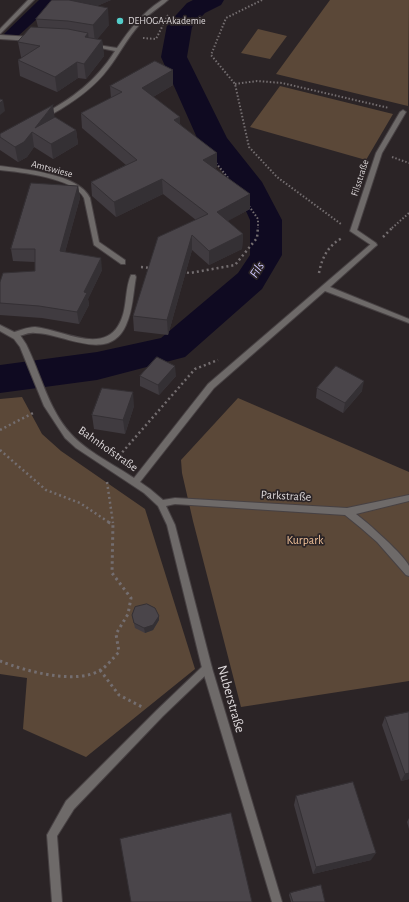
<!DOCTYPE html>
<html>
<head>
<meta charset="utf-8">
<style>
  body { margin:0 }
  canvas { display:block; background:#2b2426 }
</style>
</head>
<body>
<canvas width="409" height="902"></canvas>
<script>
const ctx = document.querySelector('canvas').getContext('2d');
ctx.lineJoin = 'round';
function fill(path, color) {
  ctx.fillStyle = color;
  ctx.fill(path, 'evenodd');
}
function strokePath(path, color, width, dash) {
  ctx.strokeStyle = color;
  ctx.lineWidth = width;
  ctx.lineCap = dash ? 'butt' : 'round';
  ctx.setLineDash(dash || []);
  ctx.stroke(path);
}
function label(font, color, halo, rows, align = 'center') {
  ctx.font = font + ' "Alegreya Sans",sans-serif';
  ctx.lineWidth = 3.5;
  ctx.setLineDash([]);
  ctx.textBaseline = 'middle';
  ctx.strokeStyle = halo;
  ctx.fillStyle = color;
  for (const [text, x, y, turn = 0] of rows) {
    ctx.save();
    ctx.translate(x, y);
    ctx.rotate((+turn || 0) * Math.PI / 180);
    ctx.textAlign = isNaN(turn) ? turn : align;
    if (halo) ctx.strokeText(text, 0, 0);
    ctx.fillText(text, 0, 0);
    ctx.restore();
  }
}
fill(new Path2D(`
  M 330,0 L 409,0 L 408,106 L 276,74 Z
  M 258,29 L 287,36 L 270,59 L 241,53 Z
  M 280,86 L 393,114 L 366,160 L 250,127 Z
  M 22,397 L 42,434 L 61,451 L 145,509 L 195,669 L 86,757 L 23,729 L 27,678 L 0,674 L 0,399 Z
  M 238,398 L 409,472 L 409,681 L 241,707 L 193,521 L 182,473 L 181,460 Z`), '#5b4838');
fill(new Path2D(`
  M 39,0 L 53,0 L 49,8 L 17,37 L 7,37 L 4,34 L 7,31 Z`), '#0f0a21');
fill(new Path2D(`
  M 193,0 L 224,0 L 221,5 L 205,13 L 192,27 L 187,57 L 227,138 L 262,182 L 282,220 L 282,255 L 262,289 L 185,357 L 97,380 L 0,393 L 0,365 L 97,352 L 161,338 L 238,273 L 250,255 L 250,220 L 237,191 L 198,140 L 161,57 L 167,25 L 187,3 Z`), '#0f0a21');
const service = new Path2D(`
  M 28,0 L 34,0 L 0,34 L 0,29 Z
  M 403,110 L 406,112 L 382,153 L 357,230 L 376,243 L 377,245 L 374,247 L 350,231 L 376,153 L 400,112 Z
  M 131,275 L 135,275 L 136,277 C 133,293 133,310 126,325 C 109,364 63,333 35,333 C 28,332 21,336 14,338 L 10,335 L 11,333 C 19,331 27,327 35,327 C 60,329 101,354 118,326 C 128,311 124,291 131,275 Z
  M 207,664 L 210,665 L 212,668 L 210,671 L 163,716 L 74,809 L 57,836 L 62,902 L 52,902 L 47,835 L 66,801 L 157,710 L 204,665 Z`);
const minor = new Path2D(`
  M 162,0 L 168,0 C 159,8 148,14 140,24 C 127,38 119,55 108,69 C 95,86 79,98 61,109 C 55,112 48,118 42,117 L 42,115 C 73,98 96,81 115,51 L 91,46 L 91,44 L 117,48 C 130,29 142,13 162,0 Z
  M 0,35 L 32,37 L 35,39 L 32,41 L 0,39 Z
  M 0,166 C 24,169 79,174 90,198 L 99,242 L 125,260 L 125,264 L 121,264 L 94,245 L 84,198 C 75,178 20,172 0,170 Z
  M 372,243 L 374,243 L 377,245 L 330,287 L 409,319 L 409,323 L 325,291 L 214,388 L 140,482 L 150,489 L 163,500 L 175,498 L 347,508 L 409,495 L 409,501 L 356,514 C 366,521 406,557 409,566 C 409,569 409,573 409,576 L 406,575 L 377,542 L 361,528 L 345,515 L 175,504 L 166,506 L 175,525 L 212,668 L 282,902 L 272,902 L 202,668 L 167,525 L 158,506 L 144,493 L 76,448 L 65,438 L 44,406 L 20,347 L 14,339 L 0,331 L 0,325 L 20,335 L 26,344 C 41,374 48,409 71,434 C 85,450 116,466 134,478 L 208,384 Z`);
strokePath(service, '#474143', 2);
strokePath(minor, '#474143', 2);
strokePath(new Path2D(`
  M 262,0 L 226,18 L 211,55 L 235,84 L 249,147 L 277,177 L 341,224
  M 143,38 L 156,39 L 168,15
  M 235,84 L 257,81 L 282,83 L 389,108
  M 392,157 L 409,163
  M 216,163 L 229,179
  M 249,206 L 258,219 L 258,228
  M 392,228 L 409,213`), '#746e70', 2, [1.5, 2]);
strokePath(new Path2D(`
  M 383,237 L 393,227
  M 141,267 L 152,268
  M 182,272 L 190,273 L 235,265 L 257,238 L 258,227
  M 319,273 C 322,257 328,246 342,238
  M 0,430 L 35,412
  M 0,450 L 46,490 L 80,503 L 110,523
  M 119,456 L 195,369 L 218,360
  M 107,482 L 113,523`), '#746e70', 2.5, [2, 3]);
strokePath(new Path2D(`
  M 108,522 L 112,524
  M 0,661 C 25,671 78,686 102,669 C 108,665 113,658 119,652 L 116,634 L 128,614 L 131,598 L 112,573 L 113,522
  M 100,670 L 119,695 L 144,708`), '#746e70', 3, [2.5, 3.5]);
fill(service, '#6e6a69');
fill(minor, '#6e6a69');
fill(new Path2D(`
  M 52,0 L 111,0 L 97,6 L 109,25 L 97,39 L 102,40 L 104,56 L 86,79 L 78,78 L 57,92 L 20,76 L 18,60 L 22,58 L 21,57 L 18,42 L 38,27 L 36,19 Z
  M 173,85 L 153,97 L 180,124 L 217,167 L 215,168 L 250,209 L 227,221 L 243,234 L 242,249 L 209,265 L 192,250 L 168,335 L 134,331 L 133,316 L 196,220 L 163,194 L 116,217 L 92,196 L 91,182 L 126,165 L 82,128 L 81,113 L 111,98 L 110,86 Z
  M 55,117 L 76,130 L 78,144 L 53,159 L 34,147 L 27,157 L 18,162 L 0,150 L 0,134 Z
  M 78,186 L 80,198 L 65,252 L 102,270 L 88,299 L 89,305 L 79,324 L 42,318 L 0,315 L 0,282 L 35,271 L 35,262 L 13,261 L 11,249 Z
  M 140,376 L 176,376 L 159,395 L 140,386 Z
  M 317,388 L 362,391 L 343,413 L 316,398 Z
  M 134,406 L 125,434 L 94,429 L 92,415 Z
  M 132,615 L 159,620 L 153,630 L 145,633 L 135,628 Z
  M 385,717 L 409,779 L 401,781 L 382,725 Z
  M 296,796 L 371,860 L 313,874 L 294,805 Z
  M 409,818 L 409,829 L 407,822 Z
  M 290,893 L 325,902 L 291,902 L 289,895 Z`), '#403b40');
fill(new Path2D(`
  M 69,0 L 111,0 L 71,17 Z
  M 108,8 L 109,25 L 95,42 L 93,25 Z
  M 88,33 L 90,48 L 85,37 Z
  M 102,40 L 104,56 L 86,79 L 84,64 Z
  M 77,62 L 78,78 L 57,92 L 55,77 Z
  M 173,70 L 173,85 L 143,103 L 142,88 Z
  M 3,100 L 5,111 L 0,115 L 0,103 Z
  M 53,105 L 55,120 L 35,128 Z
  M 180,117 L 180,132 L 174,120 Z
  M 76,130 L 78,144 L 53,159 L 51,144 Z
  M 32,132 L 34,147 L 27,157 L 18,162 L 15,147 Z
  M 217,153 L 217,167 L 203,174 L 203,160 Z
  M 162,179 L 163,194 L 116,217 L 114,202 Z
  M 78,186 L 80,198 L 62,263 L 60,251 Z
  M 250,194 L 250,209 L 217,227 L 217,212 Z
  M 243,234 L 242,249 L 209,265 L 209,251 Z
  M 192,235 L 192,250 L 168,335 L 167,320 Z
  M 101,258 L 102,270 L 88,299 L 89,305 L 79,324 L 77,312 L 84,292 Z
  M 175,366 L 176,376 L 159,395 L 158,385 Z
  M 364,381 L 362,391 L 343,413 L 345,403 Z
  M 133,392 L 134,406 L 125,434 L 123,420 Z
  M 159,616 L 159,620 L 153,630 L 145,633 L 144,628 Z
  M 409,773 L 409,779 L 401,781 L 405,774 Z
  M 376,853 L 371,860 L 313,874 L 316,867 Z`), '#343034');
const building = new Path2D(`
  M 52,0 L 69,0 L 108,8 L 93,25 L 68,21 L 36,19 Z
  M 31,27 L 68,29 L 88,33 L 85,37 L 102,40 L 84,64 L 77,62 L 55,77 L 18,60 L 40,46 L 18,42 Z
  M 155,61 L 173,70 L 142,88 L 180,117 L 174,120 L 217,153 L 203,160 L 250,194 L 217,212 L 243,234 L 209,251 L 192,235 L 167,320 L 133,316 L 158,237 L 208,214 L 162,179 L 114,202 L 91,182 L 137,160 L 81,113 L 122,92 L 110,86 Z
  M 0,99 L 3,100 L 0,103 Z
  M 53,105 L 35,128 L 55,117 L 76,130 L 51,144 L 32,132 L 24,142 L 15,147 L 0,137 L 0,134 Z
  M 31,183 L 78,186 L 60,251 L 101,258 L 84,292 L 87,293 L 77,312 L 39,306 L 0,303 L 0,282 L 3,273 L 35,271 L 35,249 L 11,249 Z
  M 157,357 L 175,366 L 158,385 L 140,376 Z
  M 336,366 L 364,381 L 345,403 L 317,388 Z
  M 102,388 L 133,392 L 123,420 L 92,415 Z
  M 147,604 L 155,608 L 159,616 L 153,625 L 144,628 L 134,623 L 132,615 L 135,607 Z
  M 409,712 L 409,773 L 405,774 L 385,717 Z
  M 353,782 L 376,853 L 316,867 L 296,796 Z
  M 231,813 L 252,902 L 131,902 L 120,839 Z
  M 321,885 L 325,902 L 293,902 L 290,893 Z`);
fill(building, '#4a454a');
strokePath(building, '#343034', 1);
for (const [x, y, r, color] of [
  [120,21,4,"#53cdca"]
]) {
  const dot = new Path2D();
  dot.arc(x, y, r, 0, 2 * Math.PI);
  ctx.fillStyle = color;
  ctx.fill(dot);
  strokePath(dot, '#2b2426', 1.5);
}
label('10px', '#ddd8da', '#2b2426', [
  ["DEHOGA-Akademie",128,21]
], 'left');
label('10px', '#ddd8da', '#2b2426', [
  ["Amtswiese",52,169,15],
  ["Filsstraße",360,178,-72]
]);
label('12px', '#ddd8da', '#2b2426', [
  ["Bahnhofstraße",108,449,35],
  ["Parkstraße",286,496,3]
]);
label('12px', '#f0c199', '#2b2426', [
  ["Kurpark",305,540]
]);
label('italic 13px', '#cfc8ff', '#2b2426', [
  ["Fils",257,270,-57]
]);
label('14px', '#ddd8da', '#2b2426', [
  ["Nuberstraße",231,699,74]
]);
</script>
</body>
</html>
